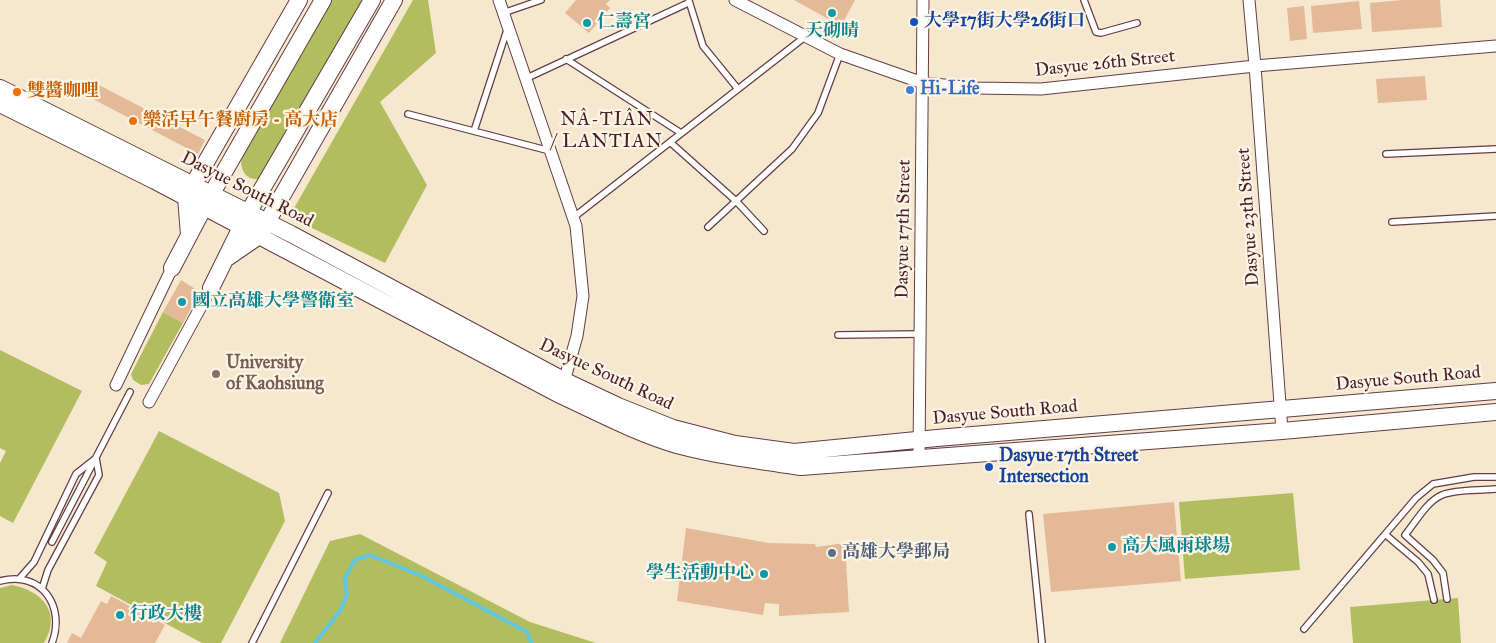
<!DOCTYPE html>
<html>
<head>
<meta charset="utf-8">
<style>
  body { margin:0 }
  canvas { display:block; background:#f6e8cf }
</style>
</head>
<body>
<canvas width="1496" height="643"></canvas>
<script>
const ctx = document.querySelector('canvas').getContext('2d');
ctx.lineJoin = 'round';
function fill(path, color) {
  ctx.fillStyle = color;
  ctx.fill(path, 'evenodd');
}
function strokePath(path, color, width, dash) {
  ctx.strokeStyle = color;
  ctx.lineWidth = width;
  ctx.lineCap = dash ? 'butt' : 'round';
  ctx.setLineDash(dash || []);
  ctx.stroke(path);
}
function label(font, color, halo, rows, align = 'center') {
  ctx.font = font + ' "IM FELL Great Primer","Noto Serif TC",serif';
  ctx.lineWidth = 4.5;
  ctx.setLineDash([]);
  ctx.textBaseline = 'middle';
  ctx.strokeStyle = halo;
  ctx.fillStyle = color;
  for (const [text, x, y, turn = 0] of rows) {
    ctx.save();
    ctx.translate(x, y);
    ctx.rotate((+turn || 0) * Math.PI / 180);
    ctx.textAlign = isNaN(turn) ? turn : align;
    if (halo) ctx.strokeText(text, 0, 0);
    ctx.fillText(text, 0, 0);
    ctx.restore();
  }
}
fill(new Path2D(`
  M 331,0 L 367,0 L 260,179 C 244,181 239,167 242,155 Z
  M 413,0 L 428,0 L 436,53 L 380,102 L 427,185 L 385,263 L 289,217 Z
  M 163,312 L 183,323 L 149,384 L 141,385 L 133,380 L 131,374 Z
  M 0,350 L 82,391 L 13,523 L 0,516 L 0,463 L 6,451 L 0,448 Z
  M 159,431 L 279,493 L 285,521 L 221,643 L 202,643 L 96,586 L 107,562 L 94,553 Z
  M 1293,493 L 1300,570 L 1185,579 L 1179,502 Z
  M 360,534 L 530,622 L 596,643 L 280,643 L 330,541 Z
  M 12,585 C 43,591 62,613 44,643 L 0,643 L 0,588 Z
  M 1458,598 L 1461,643 L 1353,643 L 1350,607 Z`), '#b2bd5f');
strokePath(new Path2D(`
  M 315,643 L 340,611 L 347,595 L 345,578 L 355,560 L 370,555 L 422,576 L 527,632 L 531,643`), '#61c6df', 4);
fill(new Path2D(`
  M 576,0 L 610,0 L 606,4 L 610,8 L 589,33 L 565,13 Z
  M 794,0 L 855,0 L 841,26 Z
  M 1403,0 L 1440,0 L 1442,27 L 1372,32 L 1370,3 Z
  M 1359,1 L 1362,29 L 1313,33 L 1311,6 Z
  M 1304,6 L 1307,39 L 1290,41 L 1287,8 Z
  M 1425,76 L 1427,100 L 1378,103 L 1376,79 Z
  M 97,84 L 205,140 L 198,154 L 89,97 Z
  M 181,280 L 200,292 L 183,323 L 163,312 Z
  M 1174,502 L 1181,581 L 1051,592 L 1043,514 Z
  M 686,528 L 769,543 L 815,544 L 816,547 L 845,543 L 849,612 L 779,616 L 779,604 L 765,603 L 763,615 L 677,601 Z
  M 111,596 L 165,625 L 155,643 L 67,643 L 72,633 L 81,638 L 101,601 L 107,604 Z`), '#e3b998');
const lane = new Path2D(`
  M 1084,0 L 1096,32 L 1101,33 L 1137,23
  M 689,1 L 703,46 L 738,89
  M 503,13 L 541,0
  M 566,59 L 681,133
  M 527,78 L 688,3
  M 408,114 L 550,151
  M 474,131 L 507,30
  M 670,142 L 736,201 L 764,231
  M 1386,154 L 1496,149
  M 574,217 L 806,36
  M 1392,222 L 1496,216
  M 708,227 L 792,149 L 818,113 L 840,54
  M 838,335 L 920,334
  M 1029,514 L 1042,643
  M 1386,535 L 1418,562 L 1428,574 L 1434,600
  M 52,542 L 130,392
  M 19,579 L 34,562 L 76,474 L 95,459
  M 0,581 C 41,570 66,606 52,643
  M 42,589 L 48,570 L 99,475 L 96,458
  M 1447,599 L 1443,573 L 1433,560 L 1405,535 C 1415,523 1427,501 1442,495 C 1458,489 1479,491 1496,489
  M 1304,629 L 1416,498 L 1433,484 L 1474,477 L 1496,477
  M 252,643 L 328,493`);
const street = new Path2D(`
  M 499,0 L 576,226 L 583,296 L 577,336 L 563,385
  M 735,0 L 840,54 L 923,83 L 975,88 L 1041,89 L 1255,66 L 1496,46
  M 1249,0 L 1255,66 L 1282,431
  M 116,385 L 172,268
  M 149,402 L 211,288
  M 919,458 L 923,0`);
const secondary = new Path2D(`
  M 0,88 L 291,234 L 565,381 L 618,406 L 673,428 L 735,444 L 794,452 L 937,438 L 1496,391
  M 0,104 L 155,181 L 558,394 C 597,412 636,433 677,445 C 718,456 760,461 801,467 L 1282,431 L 1496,412
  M 189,235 L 186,197 L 299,0
  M 227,258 L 259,236 L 394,0
  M 172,268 L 204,207 L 323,0
  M 211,288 L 248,213 L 372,0`);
strokePath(lane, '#643d44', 8);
strokePath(street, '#643d44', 13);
strokePath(secondary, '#643d44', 18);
strokePath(lane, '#fff', 5.5);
strokePath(street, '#fff', 11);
strokePath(secondary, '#fff', 16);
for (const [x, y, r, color] of [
  [832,13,5,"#0f9aa8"],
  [914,22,5,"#1a4fb4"],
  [587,23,5,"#0f9aa8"],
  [910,90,5,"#3f7fe0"],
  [17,92,5,"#e8710a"],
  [133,121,5,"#e8710a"],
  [182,302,5,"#0f9aa8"],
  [216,374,5,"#8d6e63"],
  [989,467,5,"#1a4fb4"],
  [1112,547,5,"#0f9aa8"],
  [832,553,5,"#5c6f8a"],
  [764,574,5,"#0f9aa8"],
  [120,615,5,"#0f9aa8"]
]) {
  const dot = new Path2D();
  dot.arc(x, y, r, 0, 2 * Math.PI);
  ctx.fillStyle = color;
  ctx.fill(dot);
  strokePath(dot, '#fcf5e5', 2);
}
label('bold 18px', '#164399', '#fcf5e5', [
  ["大學17街大學26街口",924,22],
  ["Dasyue 17th Street",999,457],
  ["Intersection",999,478]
], 'left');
label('bold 18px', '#0d838f', '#fcf5e5', [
  ["仁壽宮",597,23],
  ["天砌晴",832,32,"center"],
  ["國立高雄大學警衛室",192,302],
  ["高大風雨球場",1122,547],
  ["學生活動中心",754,574,"right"],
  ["行政大樓",130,615]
], 'left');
label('18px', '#4a1f2b', '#fcf5e5', [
  ["Dasyue 26th Street",1105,64,-6],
  ["Dasyue South Road",247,190,27],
  ["Dasyue 23th Street",1249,217,-94],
  ["Dasyue 17th Street",904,229,-89],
  ["Dasyue South Road",606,375,25],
  ["Dasyue South Road",1408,379,-5],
  ["Dasyue South Road",1005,413,-5]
]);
label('bold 18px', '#366cbe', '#fcf5e5', [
  ["Hi-Life",920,90]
], 'left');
label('bold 18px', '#c56008', '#fcf5e5', [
  ["雙醬咖哩",27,92],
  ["樂活早午餐廚房 - 高大店",143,121]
], 'left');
label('bold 18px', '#785e54', '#fcf5e5', [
  ["University",226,364],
  ["of Kaohsiung",226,385]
], 'left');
label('bold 18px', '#4e5e75', '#fcf5e5', [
  ["高雄大學郵局",842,553]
], 'left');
ctx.letterSpacing = '1px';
label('19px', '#4a1f2b', '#fcf5e5', [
  ["NÂ-TIÂN",607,120],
  ["/ LANTIAN",607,142]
]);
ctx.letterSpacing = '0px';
</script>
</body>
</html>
